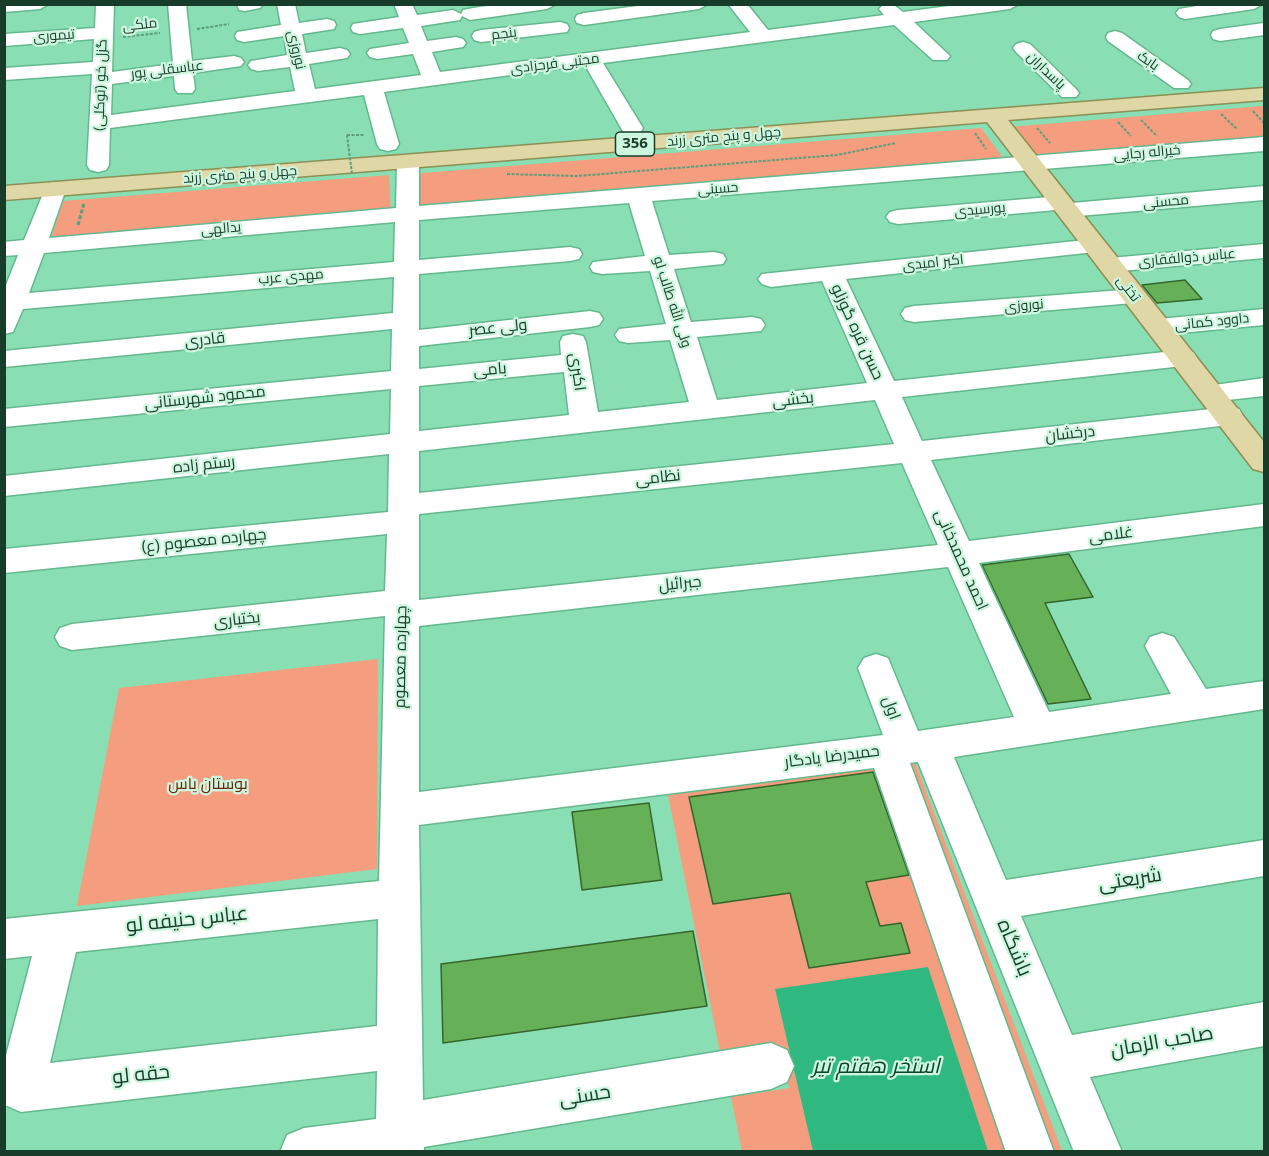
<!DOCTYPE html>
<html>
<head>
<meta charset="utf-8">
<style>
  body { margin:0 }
  #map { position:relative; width:1269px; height:1156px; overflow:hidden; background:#89dfb3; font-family:"Open Sans",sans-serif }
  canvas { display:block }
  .frame { position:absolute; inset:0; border:6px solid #183c2a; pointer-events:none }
</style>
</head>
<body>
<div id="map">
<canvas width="1269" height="1156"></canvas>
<div class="frame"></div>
</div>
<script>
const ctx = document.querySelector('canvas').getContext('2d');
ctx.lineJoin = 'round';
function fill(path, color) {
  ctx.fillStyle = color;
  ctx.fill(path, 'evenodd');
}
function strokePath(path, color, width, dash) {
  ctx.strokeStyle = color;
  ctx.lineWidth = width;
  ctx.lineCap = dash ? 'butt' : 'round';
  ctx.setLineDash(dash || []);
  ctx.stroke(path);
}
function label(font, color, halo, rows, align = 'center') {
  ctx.font = font + ' "Open Sans",Cairo,sans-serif';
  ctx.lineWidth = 4.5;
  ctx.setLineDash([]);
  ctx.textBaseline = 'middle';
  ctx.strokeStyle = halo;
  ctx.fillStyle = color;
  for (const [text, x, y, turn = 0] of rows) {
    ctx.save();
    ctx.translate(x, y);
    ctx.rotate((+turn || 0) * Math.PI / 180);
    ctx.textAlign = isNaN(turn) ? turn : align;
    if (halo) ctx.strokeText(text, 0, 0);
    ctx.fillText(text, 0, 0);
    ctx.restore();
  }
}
fill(new Path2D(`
  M 1262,106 L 1264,109 L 1264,142 L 1036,161 L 1009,127 Z
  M 981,128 L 1007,163 L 419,210 L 410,174 Z
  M 389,175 L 391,213 L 50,242 L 63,201 Z
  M 378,659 L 377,869 L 77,906 L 119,688 Z
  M 915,762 L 1062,1151 L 742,1151 L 731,1097 L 789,1088 L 779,1048 L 721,1057 L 668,795 Z`), '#f49e7f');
fill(new Path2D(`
  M 928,967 L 988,1151 L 813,1151 L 775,989 Z`), '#2fb980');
const building = new Path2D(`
  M 1185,280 L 1202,299 L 1157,303 L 1142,285 Z
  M 1069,554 L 1093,597 L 1045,603 L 1091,699 L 1048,704 L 982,565 Z
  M 873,772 L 909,875 L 866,882 L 880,926 L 901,923 L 910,953 L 809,968 L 790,893 L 713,904 L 689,797 Z
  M 649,803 L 662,880 L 582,890 L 572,812 Z
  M 693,931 L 707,1006 L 443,1043 L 441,964 Z`);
fill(building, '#66b058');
strokePath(building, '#34662a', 1.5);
const minor = new Path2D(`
  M 4,4 L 49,4 L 40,9 L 4,12 Z
  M 96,4 L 114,4 L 112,72 L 173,64 L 168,4 L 186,4 L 192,61 L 234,56 L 241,58 L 244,62 L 241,66 L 193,73 L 195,89 L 192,93 L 178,93 L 175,89 L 174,76 L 112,84 L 111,115 L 295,91 L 290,67 L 258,71 L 251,69 L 248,65 L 251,61 L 287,55 L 284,36 L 244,42 L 237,40 L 235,36 L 237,32 L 281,25 L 277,4 L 295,4 L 299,23 L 327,19 L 334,21 L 336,25 L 334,29 L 302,34 L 306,53 L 340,48 L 347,50 L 350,54 L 347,58 L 309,64 L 315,89 L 421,75 L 413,54 L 377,59 L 370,57 L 367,53 L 370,49 L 409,43 L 403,28 L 360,34 L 353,32 L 351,28 L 353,24 L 399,17 L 394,4 L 412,4 L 417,15 L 453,10 L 461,14 L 463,10 C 494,3 525,4 556,4 L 547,9 L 470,20 L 462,16 L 460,20 L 421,26 L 427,41 L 456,37 L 463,39 L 466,43 L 463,47 L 432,52 L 440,72 L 750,32 L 728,4 L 747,4 L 768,30 L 884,15 L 879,9 L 884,4 L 894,5 L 903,12 L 964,4 L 1019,4 L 1010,9 L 914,22 L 950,56 L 947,60 L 933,60 L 894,25 L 603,63 L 643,128 L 640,133 L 632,134 L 624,133 L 621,128 L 585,65 L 384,92 L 399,144 L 396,149 L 388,151 L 380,149 L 377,144 L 364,95 L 110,128 L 109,165 L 106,170 L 98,172 L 90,170 L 87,165 L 92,74 L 4,80 L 4,68 L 93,62 L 94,39 L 4,46 L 4,34 L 95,28 Z
  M 237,4 L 263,4 L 260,8 L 245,11 L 239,10 Z
  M 653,4 L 708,4 L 699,9 L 584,25 L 577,23 L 575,19 L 577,15 L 584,13 Z
  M 1208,4 L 1263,4 L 1254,9 L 1185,19 L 1179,17 L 1176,13 L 1179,9 Z
  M 560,22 L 567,24 L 569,28 L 567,32 L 481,42 L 474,40 L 472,36 L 474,32 L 481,30 Z
  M 1264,23 L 1264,35 L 1220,41 L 1213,39 L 1211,35 L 1213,31 L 1220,29 Z
  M 1115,31 L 1122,33 L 1188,80 L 1191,84 L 1188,88 L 1174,88 L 1108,41 L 1106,37 L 1108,33 Z
  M 1023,42 L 1030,44 L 1076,89 L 1079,93 L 1076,97 L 1062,97 L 1016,52 L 1013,48 L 1016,44 Z
  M 1264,137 L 1264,151 L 652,201 L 669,255 L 714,252 L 723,254 L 726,259 L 723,264 L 674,269 L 691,322 L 752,317 L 761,319 L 765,325 L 761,331 L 697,337 L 717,400 L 867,383 L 822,281 L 771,287 L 762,284 L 758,279 L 762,274 L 1095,239 L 1104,241 L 1107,246 L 1104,251 L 846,279 L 894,381 L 1183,350 L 1193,352 L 1197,358 L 1193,364 L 1183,366 L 902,397 L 922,441 L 1229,407 L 1239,409 L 1243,416 L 1239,423 L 1229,425 L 931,460 L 969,541 L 1264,504 L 1264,526 L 979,563 L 1049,712 L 1171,694 L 1145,646 L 1150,637 L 1162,633 L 1174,637 L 1206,689 L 1264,681 L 1264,709 L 954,757 L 1006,880 L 1264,840 L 1264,876 L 1021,916 L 1072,1035 L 1264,1002 L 1264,1046 L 1090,1077 L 1122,1152 L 1074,1152 L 918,762 L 910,763 L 1054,1152 L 1006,1152 L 874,768 L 419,825 L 423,1100 L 771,1043 L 787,1050 L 794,1066 L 787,1082 L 771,1089 L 424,1147 L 424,1152 L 280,1152 L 287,1135 L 304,1128 L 376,1119 L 377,1071 L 21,1112 L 5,1105 L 4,1063 L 32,956 L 4,959 L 4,919 L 379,881 L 385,616 L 72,650 L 60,646 L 55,637 L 60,628 L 72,624 L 385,591 L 387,534 L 4,573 L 4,549 L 388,512 L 389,454 L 4,496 L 4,476 L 390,434 L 391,389 L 4,427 L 4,409 L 391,371 L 392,329 L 4,367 L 4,351 L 393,313 L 394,277 L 23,309 L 13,332 L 4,334 L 4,290 L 18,255 L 4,256 L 4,242 L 24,240 L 47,184 L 55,182 L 63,184 L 66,189 L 49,238 L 396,208 L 397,162 L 400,157 L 408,155 L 416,157 L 419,162 L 419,206 ZM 629,203 L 645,256 L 593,262 L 590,267 L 593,272 L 602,274 L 650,271 L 666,324 L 619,329 L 615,335 L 619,341 L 628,343 L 670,340 L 689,402 L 598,412 L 586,342 L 583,336 L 573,334 L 563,336 L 560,342 L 561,355 L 419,369 L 419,346 L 590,327 L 599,325 L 603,319 L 599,313 L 590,311 L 419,330 L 419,274 L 570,261 L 579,259 L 582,254 L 579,249 L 570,247 L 419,260 L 419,220 ZM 395,222 L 394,262 L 29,293 L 44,253 ZM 564,372 L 569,415 L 419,431 L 419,386 ZM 875,400 L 894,444 L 419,493 L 419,451 ZM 902,463 L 938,545 L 419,600 L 419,514 ZM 948,567 L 1014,717 L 918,731 L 888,658 L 876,654 L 864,658 L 858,668 L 883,735 L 419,792 L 419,626 ZM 378,919 L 377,1026 L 50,1063 L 76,952 Z
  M 1264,186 L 1264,200 L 1067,217 L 1059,215 L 1056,210 L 898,224 L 890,222 L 886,217 L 890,212 L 898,210 L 1061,196 L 1069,198 L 1072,203 Z
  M 1264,244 L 1264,258 L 1110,272 L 1101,270 L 1098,265 L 1101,260 L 1110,258 Z
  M 1135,289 L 1144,292 L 1148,297 L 1144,302 L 914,322 L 905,320 L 901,314 L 905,308 L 914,306 Z
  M 1264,309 L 1264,325 L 1159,335 L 1150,333 L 1146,327 L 1150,321 L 1159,319 Z
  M 1264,378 L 1264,396 L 1210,402 L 1200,399 L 1196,393 L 1200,387 Z`);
const major = new Path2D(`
  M 1264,88 L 1264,100 L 1008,120 L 1264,442 L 1264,472 L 1253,469 L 987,122 L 4,200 L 4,186 Z`);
strokePath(minor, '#63b88e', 3);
strokePath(major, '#8b8f54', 3);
strokePath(new Path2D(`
  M 197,29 L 229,24
  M 123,37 L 160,33
  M 1253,111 L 1264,123
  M 1221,114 L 1237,129
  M 1141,120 L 1157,136
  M 1118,122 L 1131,136
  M 1037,128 L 1050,143
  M 975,133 L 986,149
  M 347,135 L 364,135
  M 507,174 L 577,176 L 837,155 L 896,143`), '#5b9d7c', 2, [3, 1.5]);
strokePath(new Path2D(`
  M 78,225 L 84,203`), '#5b9d7c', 3, [4, 2]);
fill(minor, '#fff');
fill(major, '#dfd7a6');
strokePath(new Path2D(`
  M 347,135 L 352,174`), '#5b9d7c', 2, [3, 1.5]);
label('14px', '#183c2a', '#cdf6df', [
  ["ملکی",140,25,-6],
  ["پنجم",504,34,-7],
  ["تیموری",54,36,-4],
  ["نوروزی",296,50,77],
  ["بابک",1148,61,35],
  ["مجتبی فرحزادی",555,64,-7],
  ["عباسقلی پور",167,70,-7],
  ["پاسداران",1046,71,44],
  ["گزل خو (توکلی)",101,85,-88],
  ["چهل و پنج متری زرند",724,137,-5],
  ["خیراله رجایی",1147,153,-5],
  ["چهل و پنج متری زرند",240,175,-4],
  ["حسینی",718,189,-4],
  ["محسنی",1166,202,-5],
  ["پورسیدی",980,210,-5],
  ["یدالهی",221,229,-5],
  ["عباس ذوالفقاری",1187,258,-5],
  ["اکبر امیدی",933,263,-6],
  ["مهدی عرب",291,277,-5],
  ["تختی",1128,289,52],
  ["ولی الله طالب لو",672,302,72],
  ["نوروزی",1024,306,-5],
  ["داوود کمانی",1212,322,-6]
]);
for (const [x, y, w] of [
  [635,144,39]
]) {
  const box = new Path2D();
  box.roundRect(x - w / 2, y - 12, w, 24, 4.5);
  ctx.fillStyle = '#cdf6df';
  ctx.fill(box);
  strokePath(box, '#183c2a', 1.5);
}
label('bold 15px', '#183c2a', null, [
  ["356",635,144]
]);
label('16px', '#183c2a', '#cdf6df', [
  ["ولی عصر",498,328,-6],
  ["حسن قره گوزلو",857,332,65],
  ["قادری",205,340,-6],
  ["بامی",490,370,-5],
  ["اکبری",577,372,82],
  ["محمود شهرستانی",205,398,-6],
  ["بخشی",793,400,-6],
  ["درخشان",1070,434,-6],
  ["رستم زاده",204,465,-6],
  ["نظامی",658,478,-6],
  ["غلامی",1111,535,-7],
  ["چهارده معصوم (ع)",204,541,-6],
  ["احمد محمدخانی",961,560,66],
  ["جبرائیل",680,584,-6],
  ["بختیاری",237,620,-6],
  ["چهارده معصوم",401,657,-89],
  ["اول",891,708,70],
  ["حمیدرضا یادگار",832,757,-7]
]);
label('16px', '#692509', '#cdf6df', [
  ["بوستان یاس",208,784]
]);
label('20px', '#183c2a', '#cdf6df', [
  ["شریعتی",1130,880,-9],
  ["عباس حنیفه لو",187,920,-6],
  ["باشگاه",1014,948,67],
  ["صاحب الزمان",1162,1042,-10],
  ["حقه لو",141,1075,-6],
  ["حسنی",585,1096,-9]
]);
label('italic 21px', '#0b432b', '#cdf6df', [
  ["استخر هفتم تیر",876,1067]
]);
</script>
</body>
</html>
